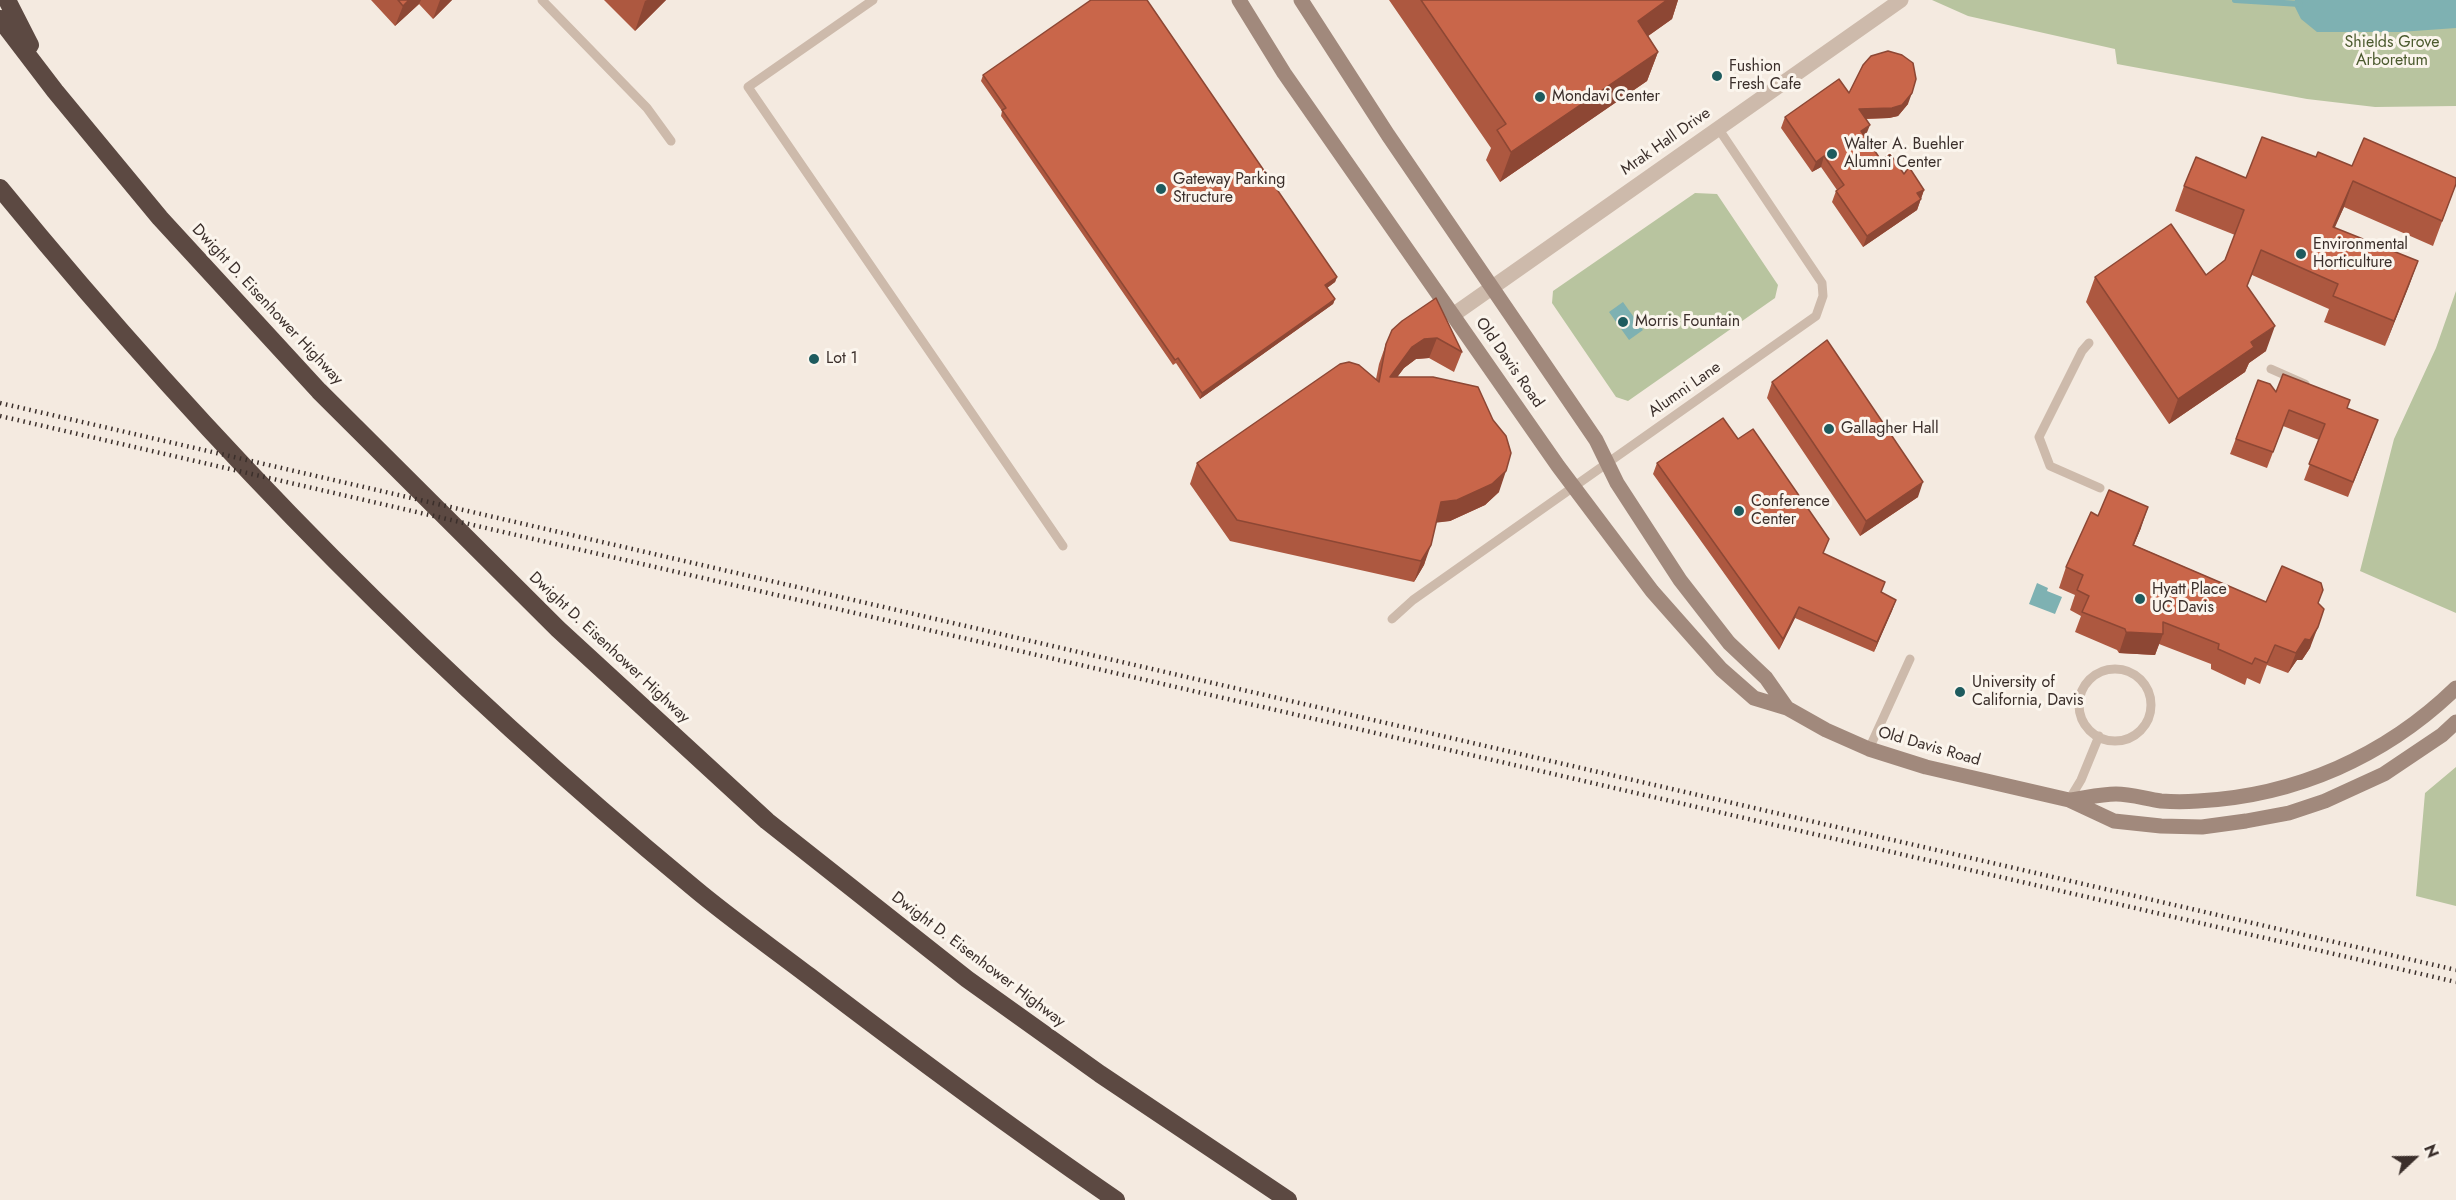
<!DOCTYPE html>
<html>
<head>
<meta charset="utf-8">
<style>
  body { margin:0 }
  #map { position:relative; width:2456px; height:1200px; overflow:hidden; background:#f4eae0; font-family:Jost,sans-serif }
  canvas { display:block }
  .north { position:absolute; left:2384px; top:1128px; width:60px; height:60px; -webkit-text-stroke:4px #fbf5ed; paint-order:stroke; rotate:68deg; font-size:16px; font-weight:700; line-height:24px; text-align:center; color:#3b2f2b }
  .north::after { content:''; display:block; margin:auto; width:21px; height:27px; background:#3b2f2b; clip-path:polygon(50% 0,100% 100%,50% 72%,0 100%) }
</style>
</head>
<body>
<div id="map">
<canvas width="2456" height="1200"></canvas>
<div class="north">N</div>
</div>
<script>
const ctx = document.querySelector('canvas').getContext('2d');
ctx.lineJoin = 'round';
function fill(path, color) {
  ctx.fillStyle = color;
  ctx.fill(path, 'evenodd');
}
function strokePath(path, color, width, dash) {
  ctx.strokeStyle = color;
  ctx.lineWidth = width;
  ctx.lineCap = dash ? 'butt' : 'round';
  ctx.setLineDash(dash || []);
  ctx.stroke(path);
}
function label(font, color, halo, rows, align = 'center') {
  ctx.font = font + ' Jost,sans-serif';
  ctx.lineWidth = 6;
  ctx.setLineDash([]);
  ctx.textBaseline = 'middle';
  ctx.strokeStyle = halo;
  ctx.fillStyle = color;
  for (const [text, x, y, turn = 0] of rows) {
    ctx.save();
    ctx.translate(x, y);
    ctx.rotate((+turn || 0) * Math.PI / 180);
    ctx.textAlign = isNaN(turn) ? turn : align;
    if (halo) ctx.strokeText(text, 0, 0);
    ctx.fillText(text, 0, 0);
    ctx.restore();
  }
}
fill(new Path2D(`
  M 1932,0 L 2456,0 L 2456,106 L 2375,107 L 2307,99 L 2117,64 L 2115,49 L 1968,16 Z
  M 1695,193 L 1717,194 L 1778,285 L 1775,298 L 1628,401 L 1616,397 L 1552,303 L 1553,291 Z
  M 2456,291 L 2456,613 L 2360,571 L 2394,439 L 2436,348 Z
  M 2456,767 L 2456,906 L 2416,896 L 2425,793 Z`), '#b8c49f');
fill(new Path2D(`
  M 2295,0 L 2456,0 L 2456,28 L 2400,32 L 2317,32 L 2301,19 L 2294,5 Z
  M 1623,302 L 1643,330 L 1629,340 L 1609,312 Z
  M 2037,583 L 2048,588 L 2047,591 L 2062,597 L 2055,614 L 2029,604 Z`), '#7eb1b2');
strokePath(new Path2D(`
  M 2235,0 L 2300,4`), '#7eb1b2', 6);
strokePath(new Path2D(`
  M 542,0 L 647,108 L 671,141
  M 873,0 L 748,87 L 1063,546
  M 2089,343 L 2082,351 L 2039,437 L 2050,466 L 2100,488
  M 2271,369 L 2305,384
  M 1392,619 L 1413,600 L 1816,316 L 1823,296 L 1822,283 L 1718,128
  M2079 705a36 36 0 1 1 72 0a36 36 0 1 1-72 0Z
  M 1869,749 L 1910,659
  M 2069,800 L 2081,780 L 2099,736`), '#cdbaab', 9);
strokePath(new Path2D(`
  M 1453,315 L 1901,0`), '#cdbaab', 15);
strokePath(new Path2D(`
  M 1239,0 L 1284,73 L 1558,466 L 1652,591 L 1721,669 L 1754,698 L 1787,708 L 1826,730 L 1869,749 L 1926,767 L 2069,800 L 2114,821 L 2161,826 L 2202,827 L 2246,821 L 2289,813 L 2325,801 L 2384,774 L 2442,735 L 2456,722
  M 1301,0 L 1388,135 L 1596,440 L 1617,483 L 1680,580 L 1729,643 L 1766,678 L 1787,708
  M 2070,800 C 2085,798 2101,794 2116,794 C 2131,794 2146,799 2161,801 C 2173,802 2186,802 2198,801 C 2296,796 2386,756 2456,688`), '#a1897c', 15);
strokePath(new Path2D(`
  M 7,0 L 30,45
  M 0,19 L 55,91 L 160,218 L 319,391 L 558,629 L 767,821 L 967,979 L 1100,1074 L 1288,1200
  M 0,188 C 208,443 441,679 694,888 C 731,919 771,947 809,976 C 910,1053 1011,1128 1116,1200`), '#5c4942', 18);
strokePath(new Path2D(`
  M 0,403 L 2456,970
  M 0,416 L 2456,982`), '#3b2f2b', 4.5, [1.5, 4.5]);
fill(new Path2D(`
  M 371,0 L 452,0 L 433,19 L 419,4 L 395,26 Z
  M 604,0 L 666,0 L 635,31 Z
  M 1389,0 L 1678,0 L 1672,19 L 1648,36 L 1658,52 L 1647,81 L 1500,182 L 1486,160 L 1491,148 Z
  M 983,75 L 1337,277 L 1335,282 L 1327,288 L 1335,299 L 1333,304 L 1200,399 L 1176,363 L 1173,365 L 1001,116 L 1002,111 L 981,81 Z
  M 1849,93 L 1908,104 L 1898,116 L 1889,118 L 1866,119 L 1866,135 L 1865,136 L 1881,160 L 1904,174 L 1924,190 L 1917,210 L 1863,247 L 1832,202 L 1836,191 L 1837,190 L 1821,167 L 1812,172 L 1781,128 L 1785,117 Z
  M 2316,156 L 2352,166 L 2456,184 L 2433,246 L 2344,207 L 2334,228 L 2418,261 L 2385,346 L 2324,322 L 2329,309 L 2252,275 L 2247,286 L 2266,351 L 2249,363 L 2245,372 L 2169,424 L 2086,302 L 2095,277 L 2206,275 L 2225,260 L 2235,235 L 2175,211 L 2184,186 L 2246,178 Z
  M 1436,298 L 1462,352 L 1454,372 L 1429,358 L 1416,359 L 1404,368 L 1397,377 L 1499,492 L 1485,505 L 1450,521 L 1436,522 L 1424,565 L 1414,582 L 1230,541 L 1190,484 L 1197,463 L 1376,379 L 1379,364 L 1386,344 Z
  M 2258,380 L 2276,392 L 2347,408 L 2372,436 L 2348,497 L 2304,480 L 2319,440 L 2283,426 L 2267,468 L 2230,454 Z
  M 1772,382 L 1918,497 L 1860,536 L 1767,398 Z
  M 1738,439 L 1823,553 L 1881,593 L 1896,600 L 1874,652 L 1795,618 L 1779,650 L 1653,474 L 1657,463 Z
  M 2098,516 L 2141,528 L 2134,545 L 2266,602 L 2323,590 L 2318,603 L 2310,648 L 2302,660 L 2297,660 L 2288,673 L 2267,665 L 2260,684 L 2247,678 L 2245,685 L 2211,669 L 2211,664 L 2159,644 L 2155,655 L 2119,653 L 2117,650 L 2075,632 L 2081,616 L 2070,610 L 2075,595 L 2059,588 L 2066,567 Z`), '#ad5840');
fill(new Path2D(`
  M 409,0 L 421,0 L 419,4 L 395,26 L 403,6 Z
  M 440,0 L 452,0 L 433,19 Z
  M 647,0 L 666,0 L 635,31 L 645,1 Z
  M 1667,0 L 1678,0 L 1672,19 L 1627,51 L 1638,21 Z
  M 1658,52 L 1647,81 L 1500,182 L 1511,152 Z
  M 1912,93 L 1908,104 L 1898,116 L 1889,118 L 1855,119 L 1859,109 Z
  M 1870,125 L 1866,135 L 1857,142 L 1861,131 Z
  M 1824,156 L 1821,167 L 1812,172 L 1816,162 Z
  M 2353,181 L 2344,207 L 2324,252 L 2333,227 Z
  M 1924,190 L 1917,210 L 1863,247 L 1867,236 L 1917,193 Z
  M 2418,261 L 2409,286 L 2385,346 L 2394,321 Z
  M 1337,277 L 1335,282 L 1323,291 L 1325,285 Z
  M 1335,299 L 1333,304 L 1200,399 L 1202,393 Z
  M 2275,326 L 2266,351 L 2249,363 L 2245,372 L 2169,424 L 2178,399 L 2251,342 Z
  M 1437,338 L 1429,358 L 1416,359 L 1404,368 L 1382,398 L 1390,377 L 1412,347 L 1424,339 Z
  M 1506,471 L 1499,492 L 1485,505 L 1450,521 L 1434,523 L 1441,502 Z
  M 1923,482 L 1918,497 L 1860,536 L 1866,521 Z
  M 2148,507 L 2141,528 L 2125,565 L 2133,545 Z
  M 1431,545 L 1424,565 L 1414,582 L 1421,561 Z
  M 1896,600 L 1892,611 L 1874,652 L 1877,642 Z
  M 1799,607 L 1795,618 L 1779,650 L 1783,639 Z
  M 2318,627 L 2310,648 L 2302,660 L 2297,660 L 2288,673 L 2296,653 L 2305,639 Z
  M 2126,632 L 2163,634 L 2155,655 L 2119,653 Z`), '#8d4734');
const building = new Path2D(`
  M 398,0 L 409,0 L 403,6 Z
  M 1091,0 L 1147,0 L 1337,277 L 1325,285 L 1335,299 L 1202,393 L 1178,358 L 1175,360 L 1002,110 L 1006,108 L 983,75 Z
  M 1421,0 L 1667,0 L 1638,21 L 1658,52 L 1511,152 L 1497,130 L 1506,124 Z
  M 1888,51 L 1902,55 L 1913,63 L 1916,79 L 1912,93 L 1902,105 L 1892,108 L 1859,109 L 1870,125 L 1861,131 L 1881,160 L 1890,154 L 1904,174 L 1909,167 L 1924,190 L 1917,193 L 1921,199 L 1867,236 L 1836,191 L 1844,185 L 1824,156 L 1816,162 L 1785,117 L 1839,79 L 1849,93 L 1863,65 L 1871,56 Z
  M 2262,137 L 2316,157 L 2318,152 L 2352,166 L 2364,138 L 2456,178 L 2456,184 L 2442,221 L 2353,181 L 2333,227 L 2418,261 L 2394,321 L 2333,296 L 2338,284 L 2261,250 L 2247,286 L 2275,326 L 2251,342 L 2254,347 L 2178,399 L 2095,277 L 2171,224 L 2206,275 L 2225,260 L 2244,210 L 2184,186 L 2196,157 L 2246,178 Z
  M 1436,298 L 1462,352 L 1437,338 L 1424,339 L 1412,347 L 1390,377 L 1433,377 L 1478,387 L 1493,420 L 1506,436 L 1511,453 L 1506,471 L 1492,484 L 1457,500 L 1441,502 L 1431,545 L 1421,561 L 1237,520 L 1197,463 L 1340,364 L 1349,362 L 1359,365 L 1379,382 L 1386,344 L 1392,330 L 1402,321 Z
  M 1827,340 L 1923,482 L 1866,521 L 1772,382 Z
  M 2283,374 L 2350,400 L 2347,408 L 2378,420 L 2353,482 L 2309,464 L 2325,424 L 2289,410 L 2273,452 L 2236,439 L 2258,380 L 2270,384 L 2276,392 Z
  M 1723,418 L 1738,439 L 1753,429 L 1829,539 L 1823,553 L 1885,582 L 1881,592 L 1896,600 L 1877,642 L 1799,607 L 1783,639 L 1657,463 Z
  M 2109,490 L 2148,507 L 2133,545 L 2266,602 L 2282,566 L 2321,583 L 2323,590 L 2318,603 L 2324,609 L 2318,627 L 2310,640 L 2305,639 L 2296,653 L 2275,645 L 2267,663 L 2255,658 L 2252,664 L 2218,649 L 2219,644 L 2163,622 L 2163,634 L 2126,632 L 2125,629 L 2082,612 L 2089,596 L 2077,590 L 2083,575 L 2066,567 L 2091,512 L 2098,516 Z`);
fill(building, '#c9664a');
strokePath(building, '#8d4734', 1.5);
for (const [x, y, r, color] of [
  [1717,76,6,"#1e5b5e"],
  [1540,97,6,"#1e5b5e"],
  [1832,154,6,"#1e5b5e"],
  [1161,189,6,"#1e5b5e"],
  [2301,254,6,"#1e5b5e"],
  [1623,322,6,"#1e5b5e"],
  [814,359,6,"#1e5b5e"],
  [1829,429,6,"#1e5b5e"],
  [1739,511,6,"#1e5b5e"],
  [2140,599,6,"#1e5b5e"],
  [1960,692,6,"#1e5b5e"]
]) {
  const dot = new Path2D();
  dot.arc(x, y, r, 0, 2 * Math.PI);
  ctx.fillStyle = color;
  ctx.fill(dot);
  strokePath(dot, '#fbf5ed', 2);
}
label('16px', '#4b5a2e', '#fbf5ed', [
  ["Shields Grove",2392,43],
  ["Arboretum",2392,61]
]);
label('16px', '#3b2f2b', '#fbf5ed', [
  ["Fushion",1729,67],
  ["Fresh Cafe",1729,85],
  ["Mondavi Center",1552,97],
  ["Walter A. Buehler",1844,145],
  ["Alumni Center",1844,163],
  ["Gateway Parking",1173,180],
  ["Structure",1173,198],
  ["Environmental",2313,245],
  ["Horticulture",2313,263],
  ["Morris Fountain",1635,322],
  ["Lot 1",826,359],
  ["Gallagher Hall",1841,429],
  ["Conference",1751,502],
  ["Center",1751,520],
  ["Hyatt Place",2152,590],
  ["UC Davis",2152,608],
  ["University of",1972,683],
  ["California, Davis",1972,701]
], 'left');
label('16px', '#3b2f2b', '#fbf5ed', [
  ["Mrak Hall Drive",1666,142,-35],
  ["Dwight D. Eisenhower Highway",267,305,47],
  ["Old Davis Road",1509,363,55],
  ["Alumni Lane",1685,390,-35],
  ["Dwight D. Eisenhower Highway",609,648,43],
  ["Old Davis Road",1929,747,16],
  ["Dwight D. Eisenhower Highway",978,960,37]
]);
</script>
</body>
</html>
